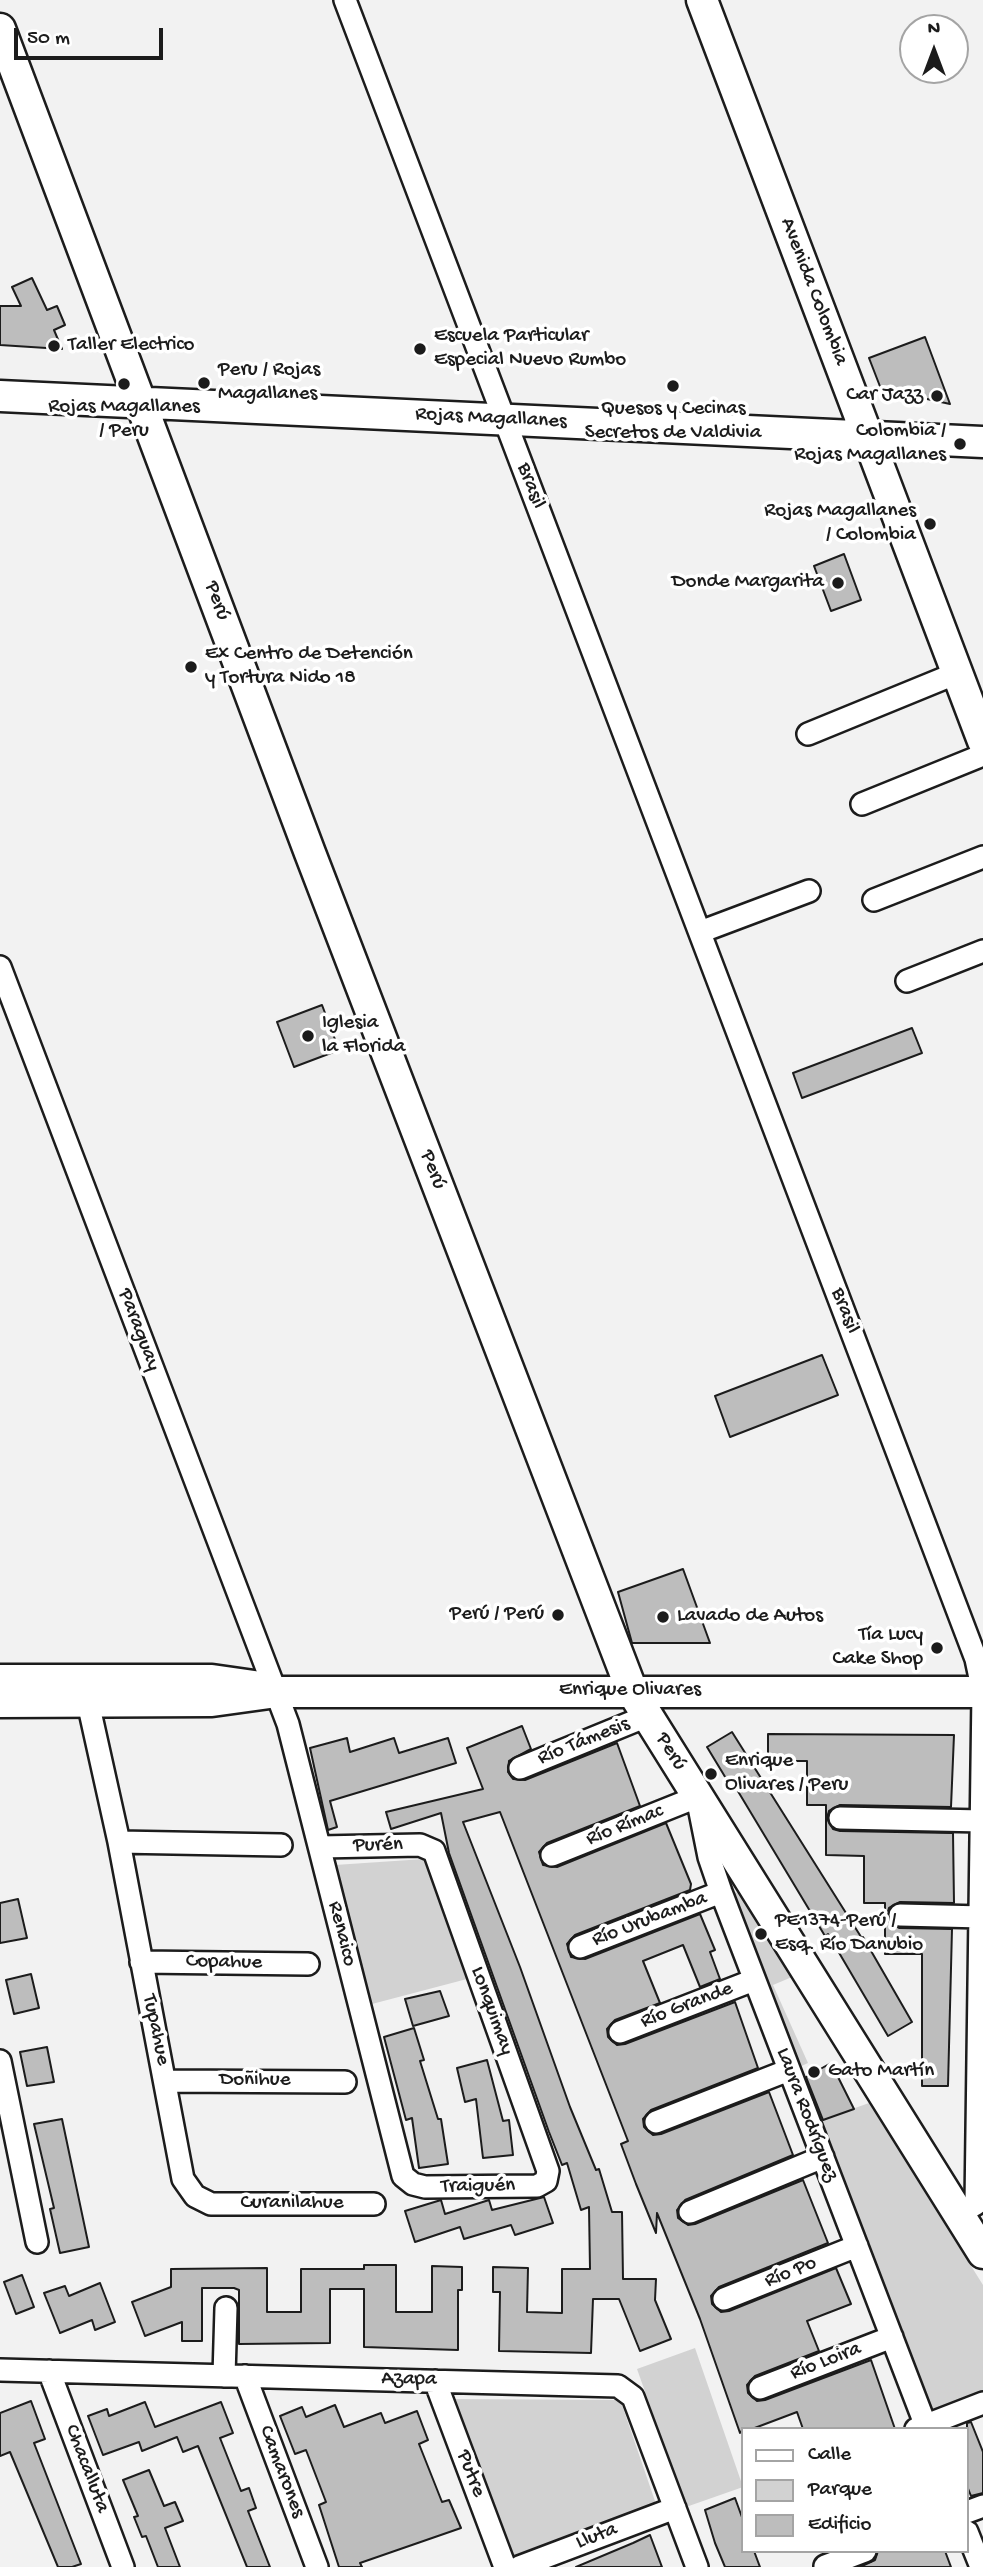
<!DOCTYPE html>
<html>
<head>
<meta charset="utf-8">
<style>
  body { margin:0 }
  #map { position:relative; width:983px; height:2567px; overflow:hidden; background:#f2f2f2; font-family:"Gochi Hand",sans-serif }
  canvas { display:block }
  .legend { position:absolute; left:741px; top:2427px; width:228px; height:126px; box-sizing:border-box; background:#fff; border:2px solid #a4a4a4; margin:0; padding:9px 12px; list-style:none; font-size:21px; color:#1c1c1c }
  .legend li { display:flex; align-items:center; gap:14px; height:35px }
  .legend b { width:35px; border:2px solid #a4a4a4 }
  .north { position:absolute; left:899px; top:14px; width:70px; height:70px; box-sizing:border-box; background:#fff; border:2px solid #a4a4a4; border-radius:50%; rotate:0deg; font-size:19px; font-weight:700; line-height:28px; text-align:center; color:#1c1c1c }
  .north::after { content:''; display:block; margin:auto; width:24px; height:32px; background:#1c1c1c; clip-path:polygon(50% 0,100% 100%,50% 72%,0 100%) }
  .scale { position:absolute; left:14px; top:28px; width:149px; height:32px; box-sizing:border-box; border:4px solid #1c1c1c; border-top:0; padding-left:9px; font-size:21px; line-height:24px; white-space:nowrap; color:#1c1c1c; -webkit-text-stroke:5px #fff; paint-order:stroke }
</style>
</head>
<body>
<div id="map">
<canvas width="983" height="2567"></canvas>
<ul class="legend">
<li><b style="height:9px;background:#fff"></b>Calle</li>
<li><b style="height:19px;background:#d2d2d2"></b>Parque</li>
<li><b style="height:19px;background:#bdbdbd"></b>Edificio</li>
</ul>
<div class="north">N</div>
<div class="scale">50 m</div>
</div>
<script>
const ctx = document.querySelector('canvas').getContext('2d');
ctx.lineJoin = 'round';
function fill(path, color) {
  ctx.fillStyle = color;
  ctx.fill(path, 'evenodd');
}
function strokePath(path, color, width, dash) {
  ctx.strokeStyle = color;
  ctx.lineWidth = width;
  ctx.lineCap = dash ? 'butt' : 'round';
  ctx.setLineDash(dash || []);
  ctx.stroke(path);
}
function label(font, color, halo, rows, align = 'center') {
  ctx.font = font + ' "Gochi Hand",sans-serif';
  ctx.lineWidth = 7;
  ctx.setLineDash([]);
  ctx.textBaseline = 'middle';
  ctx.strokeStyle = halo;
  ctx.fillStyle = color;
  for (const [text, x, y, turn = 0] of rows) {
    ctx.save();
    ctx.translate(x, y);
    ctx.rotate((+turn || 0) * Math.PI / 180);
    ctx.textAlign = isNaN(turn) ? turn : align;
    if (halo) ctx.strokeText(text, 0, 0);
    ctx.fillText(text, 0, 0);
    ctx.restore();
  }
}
fill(new Path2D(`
  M 424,1859 L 467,1979 L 372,2004 L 335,1865 Z
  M 735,1892 L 741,1894 L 792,1977 L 773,1985 L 808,2063 L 795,2069 L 732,1895 Z
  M 869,2103 L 983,2285 L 983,2398 L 933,2417 L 816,2122 Z
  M 695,2348 L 743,2487 L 686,2507 L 637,2369 Z
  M 449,2399 L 615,2400 L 622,2405 L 656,2504 L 515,2562 Z`), '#d2d2d2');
const building = new Path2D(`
  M 32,278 L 47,310 L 57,306 L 65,325 L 54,330 L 62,349 L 0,345 L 0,306 L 21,306 L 12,287 Z
  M 925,337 L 950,404 L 881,389 L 869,358 Z
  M 844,554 L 861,600 L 831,611 L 814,566 Z
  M 322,1005 L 339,1050 L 294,1067 L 277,1022 Z
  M 912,1028 L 922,1053 L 802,1098 L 793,1073 Z
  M 822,1355 L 838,1395 L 730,1437 L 715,1396 Z
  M 683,1569 L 710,1643 L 632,1643 L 618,1592 Z
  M 522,1726 L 531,1749 L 509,1761 L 508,1772 L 513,1779 L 525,1780 L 617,1743 L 640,1806 L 547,1843 L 539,1852 L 543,1865 L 557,1867 L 666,1823 L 691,1884 L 690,1890 L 575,1935 L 567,1944 L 571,1957 L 585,1959 L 700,1914 L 715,1950 L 710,1952 L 720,1979 L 700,1987 L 683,1945 L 643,1961 L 660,2003 L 615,2020 L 607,2029 L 608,2037 L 617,2045 L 625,2044 L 735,2002 L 758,2068 L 651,2110 L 643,2119 L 644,2127 L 653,2135 L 661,2134 L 769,2092 L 793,2155 L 685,2200 L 677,2210 L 678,2218 L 688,2225 L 695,2224 L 803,2180 L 828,2243 L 719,2287 L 711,2296 L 712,2304 L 721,2312 L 729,2311 L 836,2268 L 851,2304 L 807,2321 L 819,2351 L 755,2376 L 747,2385 L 748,2393 L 757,2401 L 765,2400 L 871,2360 L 895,2429 L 803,2429 L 797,2412 L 752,2429 L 743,2429 L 740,2433 L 700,2319 L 657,2213 L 656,2233 L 636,2184 L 621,2144 L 628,2141 L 500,1812 L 463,1822 L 520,1967 L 570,2107 L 596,2170 L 599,2169 L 612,2212 L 622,2212 L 623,2279 L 656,2279 L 655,2300 L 671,2339 L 640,2351 L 619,2299 L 593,2299 L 591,2353 L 499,2351 L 500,2292 L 493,2292 L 493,2267 L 528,2268 L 527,2312 L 562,2313 L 562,2269 L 590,2269 L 589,2207 L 581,2210 L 567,2163 L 562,2165 L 549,2132 L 449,1853 L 441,1813 L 391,1829 L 386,1812 L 483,1789 L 467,1748 Z
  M 732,1732 L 863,1940 L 863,1937 L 912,2022 L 888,2036 L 828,1934 L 825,1936 L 733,1783 L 730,1785 L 707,1747 Z
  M 768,1734 L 954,1735 L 951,1807 L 840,1805 L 829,1811 L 827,1818 L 833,1829 L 840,1831 L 953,1833 L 954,1903 L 900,1902 L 889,1908 L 887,1915 L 889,1922 L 899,1928 L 952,1929 L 948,2086 L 922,2086 L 922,1954 L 885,1954 L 885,1903 L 864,1903 L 864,1856 L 826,1855 L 826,1805 L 807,1805 L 807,1761 L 768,1761 Z
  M 347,1738 L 350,1752 L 394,1738 L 399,1753 L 448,1738 L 456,1763 L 330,1801 L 337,1827 L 328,1830 L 310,1748 Z
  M 18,1899 L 27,1938 L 0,1943 L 0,1903 Z
  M 31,1974 L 39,2008 L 14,2014 L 6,1980 Z
  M 440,1991 L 449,2016 L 413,2026 L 405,1999 Z
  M 414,2028 L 424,2060 L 420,2061 L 438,2119 L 441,2119 L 448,2164 L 419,2168 L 412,2118 L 406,2120 L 384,2037 Z
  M 47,2047 L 54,2082 L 27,2086 L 20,2052 Z
  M 487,2060 L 503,2121 L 509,2120 L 513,2155 L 483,2158 L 476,2099 L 465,2102 L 457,2068 Z
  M 831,2063 L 854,2109 L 823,2120 L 806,2077 Z
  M 62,2119 L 89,2247 L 60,2253 L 50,2209 L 54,2208 L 34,2124 Z
  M 544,2197 L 553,2223 L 515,2235 L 511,2225 L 464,2239 L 460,2227 L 415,2242 L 405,2211 L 441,2200 L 445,2214 L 489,2200 L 492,2210 Z
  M 364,2265 L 396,2265 L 396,2312 L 432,2312 L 432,2266 L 462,2267 L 462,2290 L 458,2290 L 458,2350 L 364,2347 L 364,2289 L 330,2289 L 330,2343 L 239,2344 L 239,2290 L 234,2288 L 202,2288 L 202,2341 L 182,2341 L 182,2322 L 145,2336 L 132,2302 L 171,2287 L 171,2269 L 267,2268 L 267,2312 L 301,2312 L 301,2269 L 364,2269 Z
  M 22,2275 L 34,2307 L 16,2314 L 4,2282 Z
  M 100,2283 L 115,2322 L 95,2330 L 92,2320 L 60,2333 L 44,2293 L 65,2286 L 69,2296 Z
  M 31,2401 L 45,2439 L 34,2443 L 81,2564 L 72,2567 L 58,2567 L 10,2452 L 0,2456 L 0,2413 Z
  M 145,2402 L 155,2427 L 221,2402 L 233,2433 L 220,2438 L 241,2491 L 249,2488 L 256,2508 L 248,2511 L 270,2567 L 247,2567 L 198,2446 L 183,2452 L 177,2437 L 142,2451 L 139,2442 L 103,2455 L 88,2416 L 107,2409 L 109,2416 Z
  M 335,2405 L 344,2427 L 381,2413 L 385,2423 L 417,2411 L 428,2440 L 419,2444 L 442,2502 L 449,2500 L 461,2528 L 360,2563 L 362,2567 L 339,2567 L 319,2505 L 326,2502 L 306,2450 L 295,2454 L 280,2416 L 302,2407 L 306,2417 Z
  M 971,2422 L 983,2452 L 983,2493 L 971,2496 L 967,2486 L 967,2423 Z
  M 149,2470 L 164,2506 L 175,2502 L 183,2521 L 165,2528 L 180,2567 L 158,2567 L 146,2536 L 142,2537 L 134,2517 L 138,2516 L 123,2480 Z
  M 735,2498 L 743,2520 L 743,2551 L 754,2551 L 760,2567 L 725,2567 L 715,2543 L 705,2510 Z
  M 650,2535 L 662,2567 L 576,2567 L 633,2543 Z
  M 878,2551 L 945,2551 L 951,2567 L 860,2567 L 875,2560 Z`);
fill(building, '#bdbdbd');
strokePath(building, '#1c1c1c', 2);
const street = new Path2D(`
  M 345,0 L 976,1659 L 983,1692 L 976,2204 L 959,2214
  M 808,734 L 957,673
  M 862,804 L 983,755
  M 874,900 L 983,857
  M 700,932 L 809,891
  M 0,967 L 288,1724 L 403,2176 L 413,2184 L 425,2187 L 537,2186 L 546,2181 L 548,2171 L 434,1851 L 420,1845 L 320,1847
  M 907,981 L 983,951
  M 85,1689 L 119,1842 L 183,2179 L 195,2196 L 211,2204 L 374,2204
  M 520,1768 L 647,1716
  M 840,1818 L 983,1821
  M 119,1842 L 281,1845
  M 552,1855 L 697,1797 L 709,1857 L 721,1892 L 927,2429
  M 900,1915 L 983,1917
  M 580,1947 L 721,1892
  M 141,1962 L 308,1964
  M 620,2032 L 754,1980
  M 0,2061 L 37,2242
  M 165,2081 L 345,2082
  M 656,2122 L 789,2070
  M 690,2212 L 823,2157
  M 724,2299 L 857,2246
  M 0,2370 L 618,2386 L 633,2397 L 697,2567
  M 49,2371 L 123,2567
  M 224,2376 L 226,2308
  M 245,2376 L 317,2567
  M 435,2381 L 505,2567
  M 760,2388 L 892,2337
  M 916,2429 L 983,2403
  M 967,2512 L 983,2506
  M 967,2532 L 981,2567
  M 825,2566 L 865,2551
  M 519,2567 L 675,2508`);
const secondary = new Path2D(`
  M 702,0 L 983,741
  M 0,29 L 310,853 L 632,1691 L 983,2253
  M 0,396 L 983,442
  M 0,1680 L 212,1680 L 261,1687
  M 0,1702 L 212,1701 L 277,1692 L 983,1692`);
strokePath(street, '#1c1c1c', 26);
strokePath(secondary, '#1c1c1c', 35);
strokePath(street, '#fff', 21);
strokePath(secondary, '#fff', 30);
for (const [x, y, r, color] of [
  [54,346,7,"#1c1c1c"],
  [420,349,7,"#1c1c1c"],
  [204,383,7,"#1c1c1c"],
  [124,384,7,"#1c1c1c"],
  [673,386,7,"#1c1c1c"],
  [937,396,7,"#1c1c1c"],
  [960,444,7,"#1c1c1c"],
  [930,524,7,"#1c1c1c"],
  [838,583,7,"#1c1c1c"],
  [191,667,7,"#1c1c1c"],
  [308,1036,7,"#1c1c1c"],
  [558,1615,7,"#1c1c1c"],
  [663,1617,7,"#1c1c1c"],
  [937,1648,7,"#1c1c1c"],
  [711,1774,7,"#1c1c1c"],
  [761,1934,7,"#1c1c1c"],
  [814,2072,7,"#1c1c1c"]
]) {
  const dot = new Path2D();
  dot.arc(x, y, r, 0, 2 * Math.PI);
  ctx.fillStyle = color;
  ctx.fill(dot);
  strokePath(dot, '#fff', 2.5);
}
label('21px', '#1c1c1c', '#fff', [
  ["Avenida Colombia",813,292,69],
  ["Rojas Magallanes",491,419,3],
  ["Brasil",530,486,69],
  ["Perú",216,601,70],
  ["Perú",432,1170,69],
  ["Brasil",844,1311,69],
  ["Paraguay",138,1330,69],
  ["Enrique Olivares",630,1691],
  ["Río Támesis",584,1742,-22],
  ["Perú",670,1752,58],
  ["Río Rímac",625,1826,-22],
  ["Purén",378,1846,-1],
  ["Río Urubamba",650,1920,-21],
  ["Renaico",341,1934,76],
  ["Copahue",224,1963,1],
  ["Río Grande",687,2006,-21],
  ["Lonquimay",491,2011,70],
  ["Tupahue",155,2030,78],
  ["Doñihue",255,2081],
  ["Laura Rodríguez",806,2115,69],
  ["Traiguén",478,2187,-1],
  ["Curanilahue",292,2204],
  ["Río Po",791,2273,-22],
  ["Río Loira",826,2362,-21],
  ["Azapa",409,2380,1],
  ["Chacalluta",86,2469,69],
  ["Camarones",281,2472,69],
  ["Putre",470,2474,69],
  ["Lluta",597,2537,-21]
]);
label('21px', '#1c1c1c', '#fff', [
  ["Escuela Particular",434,337],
  ["Especial Nuevo Rumbo",434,361],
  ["Taller Electrico",68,346],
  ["Peru / Rojas",218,371],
  ["Magallanes",218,395],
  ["Car Jazz",923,396,"right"],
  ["Rojas Magallanes",124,408,"center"],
  ["/ Peru",124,432,"center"],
  ["Quesos y Cecinas",673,410,"center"],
  ["Secretos de Valdivia",673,434,"center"],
  ["Colombia /",946,432,"right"],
  ["Rojas Magallanes",946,456,"right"],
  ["Rojas Magallanes",916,512,"right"],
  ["/ Colombia",916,536,"right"],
  ["Donde Margarita",824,583,"right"],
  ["Ex Centro de Detención",205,655],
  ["y Tortura Nido 18",205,679],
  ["Iglesia",322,1024],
  ["la Florida",322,1048],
  ["Perú / Perú",544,1615,"right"],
  ["Lavado de Autos",677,1617],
  ["Tía Lucy",923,1636,"right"],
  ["Cake Shop",923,1660,"right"],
  ["Enrique",725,1762],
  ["Olivares / Peru",725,1786],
  ["PE1374-Perú /",775,1922],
  ["Esq. Río Danubio",775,1946],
  ["Gato Martín",828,2072]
], 'left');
</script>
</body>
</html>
